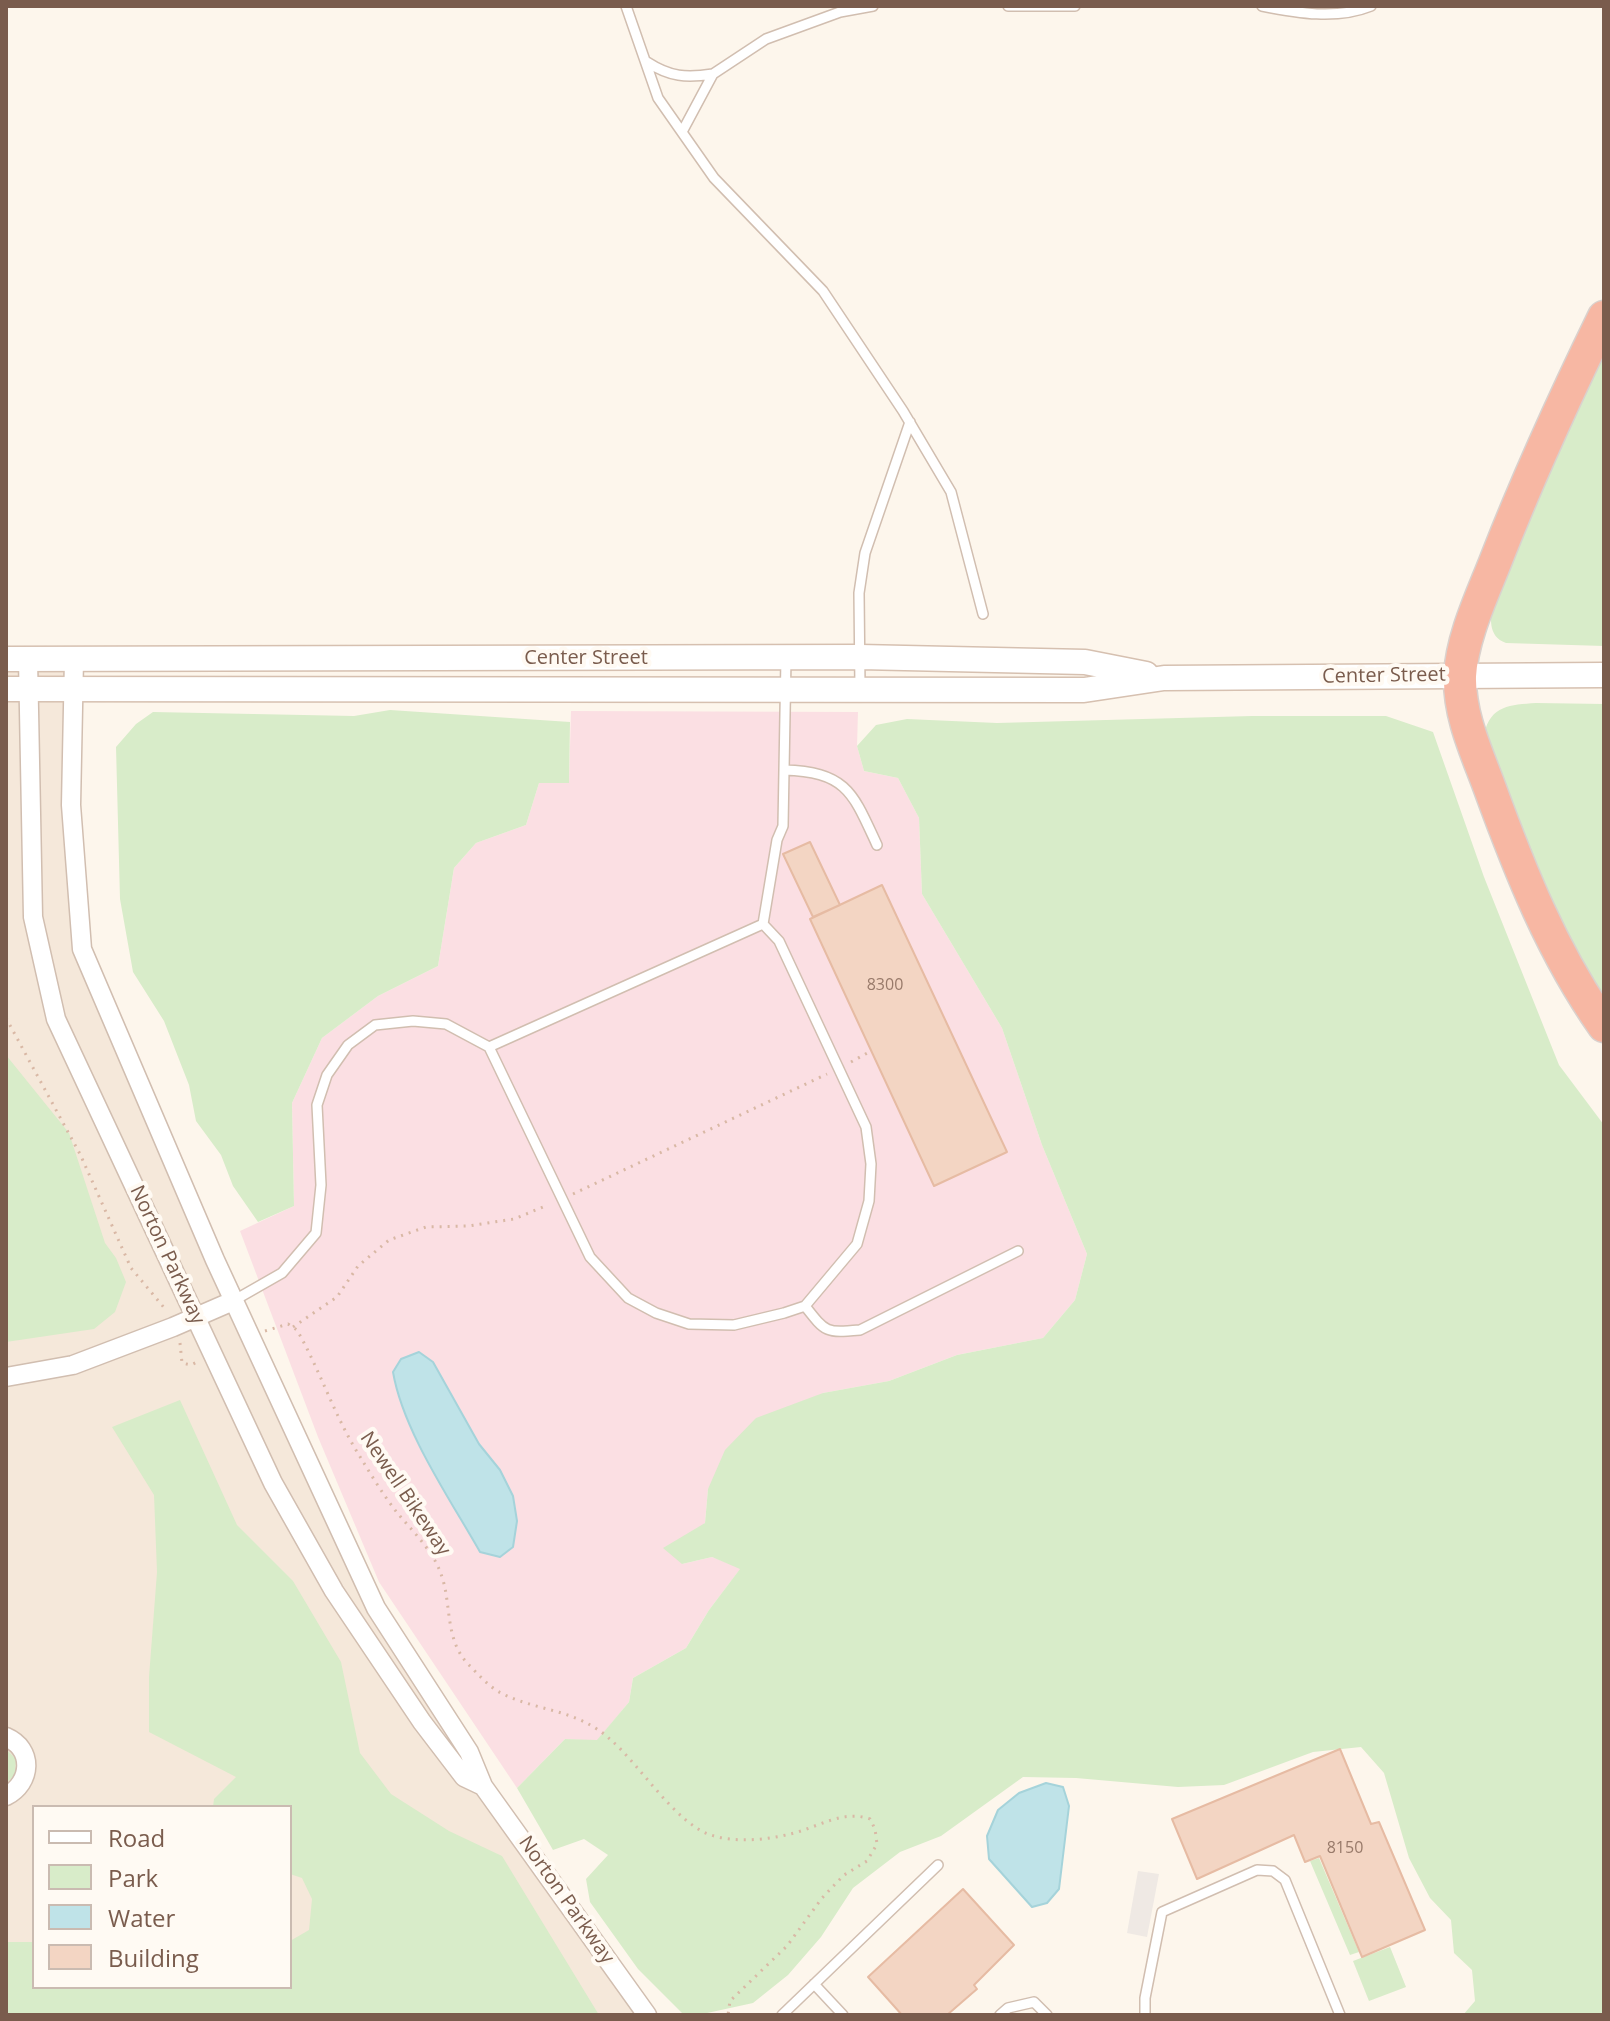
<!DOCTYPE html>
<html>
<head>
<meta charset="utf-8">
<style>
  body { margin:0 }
  #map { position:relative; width:1610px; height:2021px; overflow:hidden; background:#fdf6ec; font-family:"Open Sans",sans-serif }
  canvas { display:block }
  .frame { position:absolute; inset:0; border:8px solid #7a5c4d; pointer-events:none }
  .legend { position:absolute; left:32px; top:1805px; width:260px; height:184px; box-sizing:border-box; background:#fffaf3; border:2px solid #cabbb1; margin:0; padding:10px 14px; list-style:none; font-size:24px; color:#7a5c4d }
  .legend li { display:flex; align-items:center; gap:16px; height:40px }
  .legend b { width:40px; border:2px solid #cabbb1 }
</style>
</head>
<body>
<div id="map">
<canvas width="1610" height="2021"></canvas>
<div class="frame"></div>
<ul class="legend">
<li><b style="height:10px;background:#fff"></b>Road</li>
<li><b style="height:22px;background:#d8ecc9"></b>Park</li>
<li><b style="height:22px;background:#bfe3e8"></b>Water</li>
<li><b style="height:22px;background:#f3d5c3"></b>Building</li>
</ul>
</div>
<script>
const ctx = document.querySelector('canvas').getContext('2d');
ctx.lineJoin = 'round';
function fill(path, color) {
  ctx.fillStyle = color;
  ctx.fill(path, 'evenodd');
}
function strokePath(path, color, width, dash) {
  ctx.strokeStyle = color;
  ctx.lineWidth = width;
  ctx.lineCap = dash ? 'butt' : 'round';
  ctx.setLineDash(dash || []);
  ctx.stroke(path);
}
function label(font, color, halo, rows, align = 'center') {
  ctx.font = font + ' "Open Sans",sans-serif';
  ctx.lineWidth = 8;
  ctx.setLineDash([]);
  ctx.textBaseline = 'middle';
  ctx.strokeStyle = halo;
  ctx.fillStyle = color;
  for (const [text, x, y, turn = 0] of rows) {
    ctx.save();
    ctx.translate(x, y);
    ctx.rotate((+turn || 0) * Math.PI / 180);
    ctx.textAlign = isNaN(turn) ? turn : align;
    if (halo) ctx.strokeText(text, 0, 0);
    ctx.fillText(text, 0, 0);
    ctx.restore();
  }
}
fill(new Path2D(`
  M 6,659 L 74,659 L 82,949 L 376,1608 L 647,2015 L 6,2015 ZM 34,1807 L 290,1807 L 290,1987 L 34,1987 Z`), '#f5e8da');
fill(new Path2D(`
  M 1138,1871 L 1159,1874 L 1147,1937 L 1127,1933 Z`), '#efe9e4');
fill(new Path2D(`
  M 571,711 L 858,712 L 857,746 L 864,771 L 898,778 L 919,818 L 922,894 L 1002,1028 L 1042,1145 L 1087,1254 L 1075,1300 L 1043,1338 L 957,1355 L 889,1381 L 823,1393 L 708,1489 L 705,1523 L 682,1564 L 712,1557 L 741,1568 L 709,1610 L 686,1648 L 633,1678 L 629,1702 L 597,1741 L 565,1739 L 517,1788 L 379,1582 L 318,1437 L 240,1231 L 294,1206 L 292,1103 L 322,1038 L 378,996 L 438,966 L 454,868 L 476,843 L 526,825 L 539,783 L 569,783 Z`), '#fbdfe3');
fill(new Path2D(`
  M 1604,342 L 1604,646 L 1506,643 C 1487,636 1491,618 1492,601 Z
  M 1536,703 L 1604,704 L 1604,1005 L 1571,956 L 1484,734 C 1491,705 1510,705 1536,703 Z
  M 390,710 L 570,722 L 569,783 L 539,783 L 526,825 L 476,843 L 454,868 L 438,966 L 378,996 L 322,1038 L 292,1103 L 294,1206 L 258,1222 L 233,1186 L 221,1155 L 196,1121 L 189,1085 L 164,1021 L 133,972 L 120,899 L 116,747 L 136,724 L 153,712 L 354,716 Z
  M 1252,716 L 1386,716 L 1433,732 L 1484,877 L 1559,1065 L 1604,1125 L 1604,2015 L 1463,2015 L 1475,2001 L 1472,1970 L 1454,1953 L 1451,1920 L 1430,1898 L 1409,1858 L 1384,1773 L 1361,1747 L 1313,1752 L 1224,1785 L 1178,1787 L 1076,1778 L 1023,1777 L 941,1836 L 900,1852 L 853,1888 L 821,1937 L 788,1975 L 753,2003 L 698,2015 L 684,2015 L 638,1969 L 590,1902 L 586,1879 L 608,1855 L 584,1839 L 553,1850 L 517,1788 L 565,1739 L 597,1740 L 629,1702 L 633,1678 L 686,1648 L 709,1610 L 740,1569 L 712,1557 L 682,1564 L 663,1548 L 705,1523 L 708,1489 L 725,1450 L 756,1418 L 823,1393 L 889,1381 L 957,1355 L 1043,1338 L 1075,1300 L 1087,1254 L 1042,1145 L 1002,1028 L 922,894 L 919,818 L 898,778 L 864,771 L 857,746 L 876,725 L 907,719 L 997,723 Z
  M 6,1055 L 69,1133 L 105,1243 L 116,1258 L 126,1282 L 115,1312 L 94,1329 L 6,1342 Z
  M 180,1400 L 237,1525 L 293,1581 L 341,1662 L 360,1753 L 391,1794 L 449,1831 L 502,1856 L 599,2015 L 6,2015 L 6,1942 L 34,1942 L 34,1987 L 290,1987 L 290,1941 L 309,1930 L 312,1899 L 302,1878 L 290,1874 L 290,1807 L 213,1807 L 214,1799 L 236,1777 L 149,1732 L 149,1677 L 157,1572 L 154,1495 L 112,1427 Z
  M 6,1749 L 16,1759 L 15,1775 L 6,1783 Z
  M 1319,1858 L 1359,1952 L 1350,1955 L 1310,1861 Z
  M 1390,1947 L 1406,1987 L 1369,2001 L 1353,1961 Z`), '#d8ecc9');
const water = new Path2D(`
  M 419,1352 L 433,1362 L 479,1444 L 500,1470 L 513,1496 L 517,1521 L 513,1547 L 500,1557 L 480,1552 C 450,1499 403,1431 393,1372 L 401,1359 Z
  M 1046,1783 L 1063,1787 L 1069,1806 L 1059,1889 L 1047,1903 L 1032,1907 L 989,1859 L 987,1836 L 998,1810 L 1019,1793 Z`);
fill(water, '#bfe3e8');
strokePath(water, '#a5d3da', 2);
const building = new Path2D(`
  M 810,842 L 840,905 L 813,917 L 783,854 Z
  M 882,885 L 1007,1152 L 934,1186 L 810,919 Z
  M 1340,1749 L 1371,1824 L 1379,1822 L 1425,1930 L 1362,1957 L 1320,1856 L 1305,1862 L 1294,1835 L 1197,1879 L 1172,1819 Z
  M 963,1889 L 1014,1945 L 974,1985 L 977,1989 L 947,2015 L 902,2015 L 868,1977 Z`);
fill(building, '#f3d5c3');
strokePath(building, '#e6bba3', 2);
const lane = new Path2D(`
  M 626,6 L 658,98 L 714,178 L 823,291 L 903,411 L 951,492 L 983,614
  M 1008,6 L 1075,6
  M 1262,6 C 1298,13 1336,20 1371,6
  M 647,62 C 670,77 686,78 713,74
  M 682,132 L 713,74 L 766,39 L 840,12 L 873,6
  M 860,688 L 859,593 L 865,553 L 910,422
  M 784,770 C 847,772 853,793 877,845
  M 763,924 L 777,840 L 783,826 L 786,658
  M 233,1301 L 282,1273 L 316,1233 L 321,1185 L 317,1105 L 327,1075 L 348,1045 L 375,1025 L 413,1021 L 446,1024 L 489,1047 L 763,924 L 779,941 L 866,1127 L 871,1164 L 869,1201 L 857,1244 L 805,1306 L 784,1313 L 734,1325 L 689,1324 L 656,1313 L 628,1298 L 590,1257 L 489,1047
  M 805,1306 C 826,1333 826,1333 860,1330 L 1018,1251
  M 814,1984 L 843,2015
  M 782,2015 L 938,1865
  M 1000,2015 L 1008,2008 L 1034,2002 L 1047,2015
  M 1145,2015 L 1145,1998 L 1162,1912 L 1257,1870 L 1273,1871 L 1285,1880 L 1340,2015`);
const street = new Path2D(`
  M 28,659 L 33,917 L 56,1019 L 273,1483 L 334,1591 L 422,1722 L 464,1777 L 483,1786
  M 74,659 L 71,805 L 82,949 L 215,1260 L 376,1608 L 469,1752 L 483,1786 L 647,2015
  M 6,1377 L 73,1365 L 173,1327 L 233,1301
  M 6,1737 C 34,1749 32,1783 6,1796`);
const secondary = new Path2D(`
  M 6,659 L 860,657 L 1085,662 L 1146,674
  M 6,689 L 1084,690 L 1164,678 L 1604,675`);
const highway = new Path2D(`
  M 1604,317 C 1565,397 1528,478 1496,560 C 1482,596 1462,637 1460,676 C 1459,715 1476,751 1489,786 C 1520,871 1552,952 1604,1026`);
strokePath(lane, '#d1beb0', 12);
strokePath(street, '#d1beb0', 21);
strokePath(secondary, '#d6c0b0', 27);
strokePath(highway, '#dad1cd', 35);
strokePath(new Path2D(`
  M 6,1018 L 80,1154 L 131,1268 L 166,1310
  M 851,1062 L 871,1051
  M 573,1194 L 827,1074
  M 293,1327 L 337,1297 L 358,1266 L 389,1240 L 426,1227 L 468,1226 L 514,1219 L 548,1205
  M 265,1331 L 288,1324 L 297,1330 C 320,1370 334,1415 359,1455 C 370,1473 382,1493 395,1510 C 411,1530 433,1550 441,1574 C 452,1603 444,1640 469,1665 C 478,1674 489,1687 501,1693 C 538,1712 576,1708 611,1740 C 640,1765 676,1824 711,1835 C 734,1843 767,1840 790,1834 C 817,1828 843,1809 870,1819 L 875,1829 L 877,1844 L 867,1861 L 844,1875 L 822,1898 L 787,1946 L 730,2001 L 728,2015
  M 180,1343 L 182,1363 L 191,1365 L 197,1362`), '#d9b8a5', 3, [2, 6]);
strokePath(lane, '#fff', 9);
strokePath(street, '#fff', 18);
strokePath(secondary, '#fff', 24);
strokePath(highway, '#f7b7a3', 32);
label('16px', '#987a6a', null, [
  ["8300",885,985],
  ["8150",1345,1848]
]);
label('20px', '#7a5c4d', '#fffaf3', [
  ["Center Street",586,658],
  ["Center Street",1384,676,-1],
  ["Norton Parkway",167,1255,65],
  ["Newell Bikeway",405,1494,56],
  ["Norton Parkway",566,1900,55]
]);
</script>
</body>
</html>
